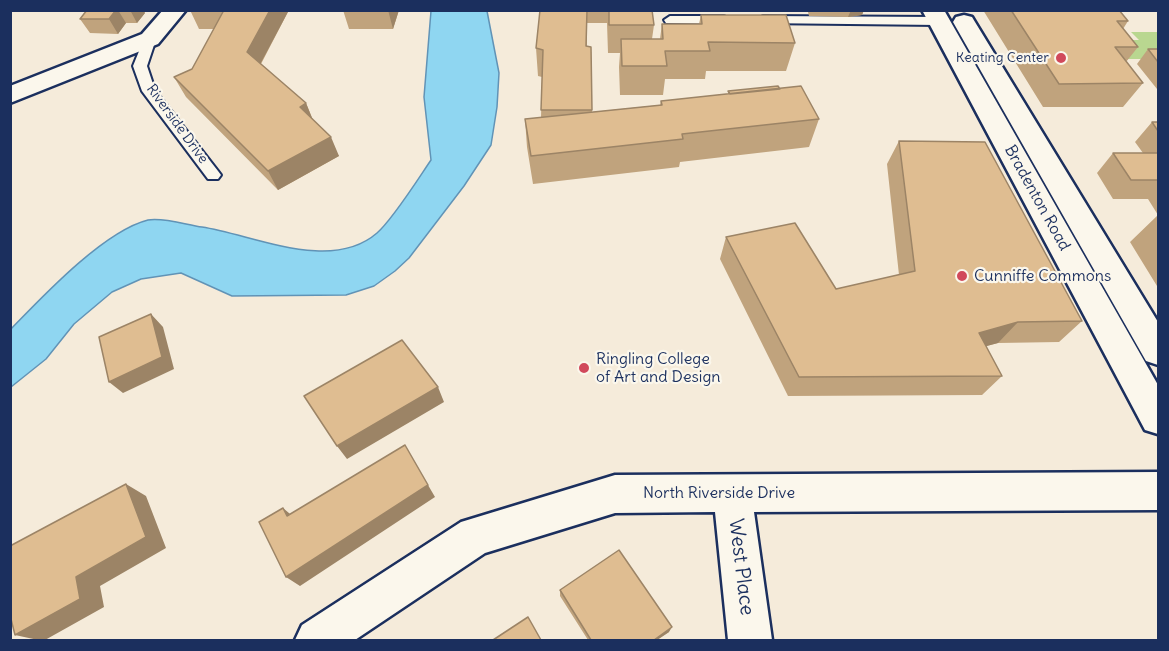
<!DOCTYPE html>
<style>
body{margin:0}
#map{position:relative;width:1169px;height:651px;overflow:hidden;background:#f5ebda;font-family:Delius,sans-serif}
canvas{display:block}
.frame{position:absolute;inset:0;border:12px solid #1b2f5e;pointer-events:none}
</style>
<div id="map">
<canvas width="1169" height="651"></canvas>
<div class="frame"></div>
</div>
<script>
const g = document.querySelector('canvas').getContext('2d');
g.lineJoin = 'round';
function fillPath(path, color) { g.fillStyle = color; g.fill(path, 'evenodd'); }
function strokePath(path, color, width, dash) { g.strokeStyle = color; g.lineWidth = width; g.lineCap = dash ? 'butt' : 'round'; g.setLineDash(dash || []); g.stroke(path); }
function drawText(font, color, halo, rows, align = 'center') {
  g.font = font + ' Delius,sans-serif'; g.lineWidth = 4.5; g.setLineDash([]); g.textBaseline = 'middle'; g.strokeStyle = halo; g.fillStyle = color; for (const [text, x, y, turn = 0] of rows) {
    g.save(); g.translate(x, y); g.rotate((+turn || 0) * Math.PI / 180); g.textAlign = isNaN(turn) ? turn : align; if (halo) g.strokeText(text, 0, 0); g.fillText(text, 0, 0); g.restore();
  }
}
const green = new Path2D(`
 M1131 32H1158V59H1113L1111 40H1139Z`);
const water = new Path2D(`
 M431 11H487L499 73 497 107 491 145 464 186 409 258 395 271 374 286 346 295 232 296 181 273 141 279 112 292 74 324 46 359 11 387V329C43 296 104 231 148 220 163 217 187 225 202 227 254 235 331 273 377 233 393 219 418 179 431 160L424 97Z`);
const lane = new Path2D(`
 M670 16H724L730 20 724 24 666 23 664 20Z
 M763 16 938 17 944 21 938 25 759 23 757 20Z
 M150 35 156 39 147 66 155 90 218 171 221 175 218 179H208L142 91 133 66 144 39Z`);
const street = new Path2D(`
 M163 10H186L158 44 10 103V86L142 34Z
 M1158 472V510L754 512 772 640H728L715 512 615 513 485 553 355 640H295L302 625 461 522 615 475Z`);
const secondary = new Path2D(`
 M922 10H944L1158 385V434L1145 430Z
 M964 15 972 17 975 22 1158 322V365L1146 361 953 22 956 17Z`);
const wall = new Path2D(`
 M87 10H143L145 13 137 23H126L118 34 90 33 80 19Z
 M190 10H289L261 64 306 103 313 120 339 156 278 190 186 97 174 77 192 69 214 29H199Z
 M343 10H399L393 29H349Z
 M540 10H652L654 25 652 39H660L662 24H699L701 15 795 43 786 71H706L705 79H665L663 95H620L619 67 620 53H608L607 23H587V46L591 47 592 112 660 105 661 101 728 94V91L780 89 819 119 809 147 680 162 679 167 533 184 527 147 525 119 541 118 542 77 538 76 536 48Z
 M793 10H864L862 15 848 17 809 16 808 12H794Z
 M983 10H1119L1128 21 1123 29 1138 47 1126 62 1143 83 1123 107H1043Z
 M1148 49H1158V89H1157L1137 64Z
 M1152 122H1158V215L1148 199H1113L1097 173 1113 153H1143L1135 142Z
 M899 141 1082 321 1059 342 998 343 986 346 1002 376 982 395 788 396 720 259 726 237 836 289 899 275 887 164Z
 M1158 215V286H1157L1130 242Z
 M560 590 669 632 657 640H588L560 596Z`);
const shadedWall = new Path2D(`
 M116 10H118L126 23 118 34 109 19Z
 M130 10H143L145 13 137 23Z
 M270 10H289L256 72 247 52Z
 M388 10H399L393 29Z
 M851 10H864L862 15 848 17Z
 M306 103 314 123 300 107Z
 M331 137 339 156 278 190 268 171Z
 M151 314 163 327 174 369 123 393 109 382Z
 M1018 322 998 343 961 353 979 333Z
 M438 387 444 402 347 459 337 446Z
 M126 484 146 496 166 548 100 586 104 607 45 640H38L15 635 76 577Z
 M428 485 435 497 300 586 286 577Z
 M283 508 296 519 287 516Z
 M672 627 669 632 657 640H654Z`);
const building = new Path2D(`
 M87 10H116L109 19H80Z
 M224 10H270L247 52 306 103 300 107 331 137 268 171 174 77 192 69Z
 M540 10H587L586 46 591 47 592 110H541L543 50 536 48Z
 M609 10H652L654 25H609Z
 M1011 10H1119L1128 21H1117L1138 47H1115L1143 83 1059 84Z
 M701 15H786L795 43 708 42 710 51H665L667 66H622L621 39H663L662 24H702Z
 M1148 49H1158V62Z
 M778 86 780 89 730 94 728 91Z
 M801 86 819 119 682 134 683 139 531 156 525 119 662 105 661 101Z
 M1152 122H1158V131Z
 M899 141 985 142 1082 321 1018 322 979 333 1002 376 799 377 726 237 795 223 836 289 915 271Z
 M1113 153H1158V180H1131Z
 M151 314 162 357 109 382 99 337Z
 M402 340 438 387 337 446 304 396Z
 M405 445 428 485 286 577 259 522 283 508 287 516Z
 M126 484 146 537 76 577 80 599 15 635 10 615V546Z
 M619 550 672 627 654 640H591L560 590Z
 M528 617 541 640H493Z`);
const markers = [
 [1061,58,6,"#d1495b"],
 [962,276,6,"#d1495b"],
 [584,368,6,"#d1495b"]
];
const farPoinames = [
 ["Keating Center",1049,58]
];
const farStreetnames = [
 ["Riverside Drive",177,124,54]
];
const streetNames = [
 ["Bradenton Road",1037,198,61],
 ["North Riverside Drive",719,493]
];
const poiNames = [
 ["Cunniffe Commons",974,276],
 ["Ringling College",596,359],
 ["of Art and Design",596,377]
];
const nearStreetnames = [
 ["West Place",741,567,83]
];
fillPath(green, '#b9d790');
fillPath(water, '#8fd6f1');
strokePath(water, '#6193b6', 1.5);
strokePath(lane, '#1b2f5e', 4);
strokePath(street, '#1b2f5e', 5);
strokePath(secondary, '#1b2f5e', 5);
fillPath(lane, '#fbf7ec');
fillPath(street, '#fbf7ec');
fillPath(secondary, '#fbf7ec');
fillPath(wall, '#c0a37d');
fillPath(shadedWall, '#9c8466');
fillPath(building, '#dfbd91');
strokePath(building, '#9c8466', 1.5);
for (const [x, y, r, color] of markers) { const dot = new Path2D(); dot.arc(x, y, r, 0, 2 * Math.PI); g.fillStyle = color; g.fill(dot); strokePath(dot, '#fbf7ec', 2); }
drawText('14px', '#1b2f5e', '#fbf7ec', farPoinames, 'right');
drawText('14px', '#1b2f5e', '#fbf7ec', farStreetnames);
drawText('16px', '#1b2f5e', '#fbf7ec', streetNames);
drawText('16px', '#1b2f5e', '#fbf7ec', poiNames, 'left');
drawText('20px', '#1b2f5e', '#fbf7ec', nearStreetnames);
</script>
